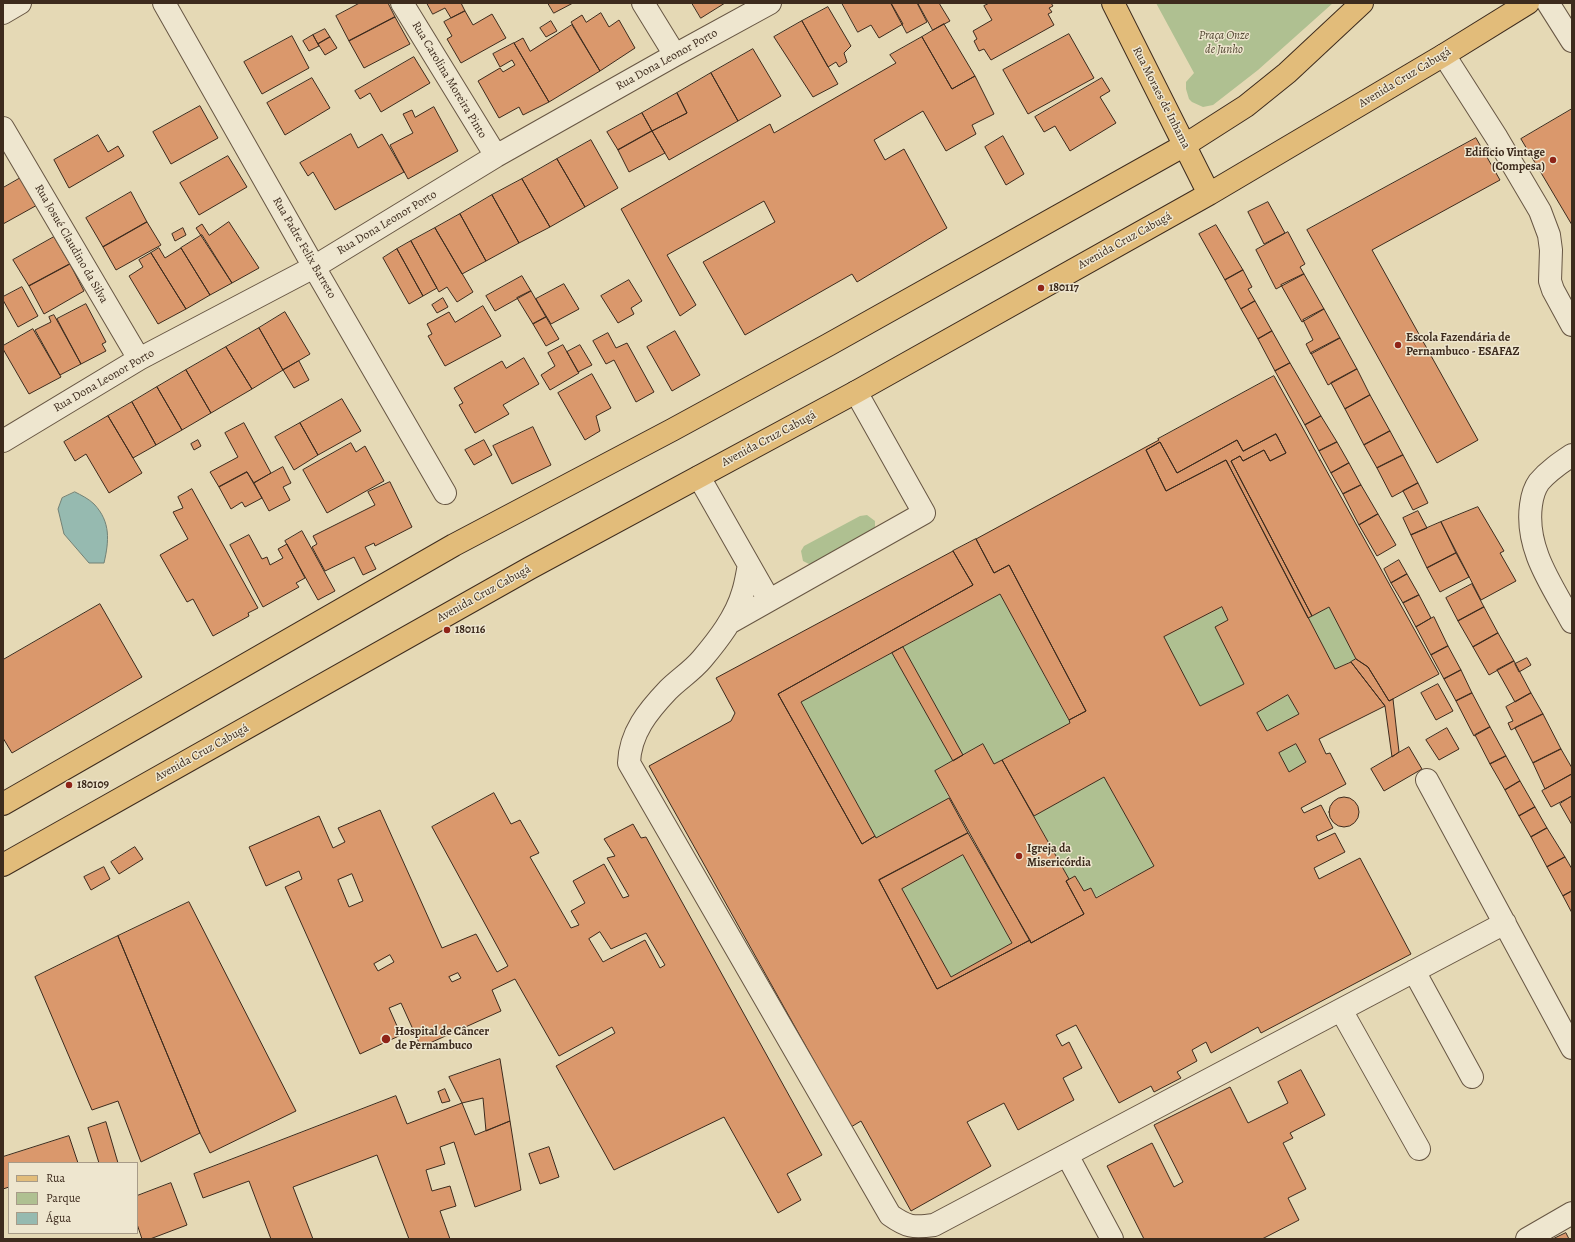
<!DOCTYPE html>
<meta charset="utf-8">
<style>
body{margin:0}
#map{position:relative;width:1575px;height:1242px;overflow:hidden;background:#e5d9b5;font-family:Alegreya,serif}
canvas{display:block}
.frame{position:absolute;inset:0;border:4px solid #3d2b1d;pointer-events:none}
.legend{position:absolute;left:8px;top:1162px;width:130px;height:72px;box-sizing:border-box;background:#eee6cf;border:1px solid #a79b88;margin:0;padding:5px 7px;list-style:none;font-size:12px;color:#3d2b1d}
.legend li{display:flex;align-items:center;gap:8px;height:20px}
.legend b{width:20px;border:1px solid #a79b88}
</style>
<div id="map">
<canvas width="1575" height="1242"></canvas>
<div class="frame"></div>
<ul class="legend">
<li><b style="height:5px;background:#e2bc7a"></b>Rua</li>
<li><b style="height:11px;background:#afc091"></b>Parque</li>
<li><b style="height:11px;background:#96bab0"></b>Água</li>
</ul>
</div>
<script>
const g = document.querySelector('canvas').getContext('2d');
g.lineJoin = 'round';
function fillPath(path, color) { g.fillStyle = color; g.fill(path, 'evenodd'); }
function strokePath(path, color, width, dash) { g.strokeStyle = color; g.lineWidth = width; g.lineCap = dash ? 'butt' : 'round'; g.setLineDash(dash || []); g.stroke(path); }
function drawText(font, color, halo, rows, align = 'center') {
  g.font = font + ' Alegreya,serif'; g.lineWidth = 3; g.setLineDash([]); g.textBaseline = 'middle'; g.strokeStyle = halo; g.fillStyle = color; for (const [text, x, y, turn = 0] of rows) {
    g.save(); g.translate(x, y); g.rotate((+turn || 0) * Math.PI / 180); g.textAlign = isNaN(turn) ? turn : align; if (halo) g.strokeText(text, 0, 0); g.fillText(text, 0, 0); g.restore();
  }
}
const green = new Path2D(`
 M1156 3H1333L1258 70 1213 105 1203 107 1192 102 1189 99 1186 89V82L1194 73Z
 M867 515 875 521V530L812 564H809L803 561 801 551 804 546 860 516Z
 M1000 594 1070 723 994 764 983 744 963 755 903 647Z
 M1222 607 1228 620 1215 627 1244 684 1200 706 1164 637Z
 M1329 607 1356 659 1335 669 1308 618Z
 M892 653 953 761 935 771 949 798 876 838 801 702Z
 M1288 695 1299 714 1267 731 1257 713Z
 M1296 744 1306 762 1289 772 1279 753Z
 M1104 777 1154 866 1096 897 1091 888 1084 891 1075 876 1069 879 1034 816Z
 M963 855 1012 943 951 977 902 889Z`);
const water = new Path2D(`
 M75 492C81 495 89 499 94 504 111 522 109 541 104 563H89L64 534 58 509 62 498Z`);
const building = new Path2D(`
 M360 3H388L395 17 349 41 336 16Z
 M427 3H461L465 11 451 18 445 8 433 14Z
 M548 3H573L554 13Z
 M692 3H725L701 18Z
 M842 3H891L903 24 879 38 871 25 858 32Z
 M891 3H917L927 22 907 33Z
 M918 3H939L950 21 933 30Z
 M990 3H1051L1053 6 1049 8 1052 12 1048 14 1054 25 991 60 984 49 979 51 974 41 977 39 973 31 992 20 984 6Z
 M828 7 851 46 844 53 847 62 839 67 836 62 828 67 802 21Z
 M465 11 473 25 492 14 506 38 461 63 447 39 452 36 444 22Z
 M601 13 609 27 619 20 635 48 600 71 571 22 582 15 586 22Z
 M395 17 410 44 364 68 349 41Z
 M551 21 557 31 546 37 540 28Z
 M802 21 838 84 813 97 774 37Z
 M944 24 975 76 952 89 922 37Z
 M572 25 600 71 549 102 514 43 523 38 530 51Z
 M325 29 330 37 318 44 313 35Z
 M1069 34 1094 78 1028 114 1003 70Z
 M313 35 319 46 309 51 303 41Z
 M292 36 309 68 262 94 244 62Z
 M330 37 337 48 325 55 318 44Z
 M922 37 952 89 975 76 994 114 972 125 976 134 946 151 923 111 874 140 885 160 904 149 947 228 857 282 852 274 745 335 703 262 775 222 764 201 667 255 696 305 680 316 621 209 770 124 774 133 896 63 890 55Z
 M514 43 549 102 523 115 519 107 499 118 478 81 500 68 503 72 515 65 512 60 500 67 493 54Z
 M753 49 781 96 738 121 711 73Z
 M414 57 430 83 381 112 370 93 360 99 355 91Z
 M711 73 738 121 669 160 652 131 687 113 677 93Z
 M312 78 330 108 285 135 267 103Z
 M1102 78 1110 91 1100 97 1116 123 1070 151 1055 126 1044 132 1035 117Z
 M677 93 687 113 652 131 642 113Z
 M200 106 218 138 171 164 153 132Z
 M434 107 458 151 408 179 390 145 413 133 403 114 412 110 415 117Z
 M1572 109V225L1521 139Z
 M642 113 652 131 618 150 607 132Z
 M652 131 665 153 629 172 618 150Z
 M351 134 358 148 382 134 404 172 335 210 313 172 308 176 300 163Z
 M98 135 108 152 118 146 124 156 69 188 54 160Z
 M1003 136 1024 174 1006 185 985 147Z
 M1476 138 1500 180 1372 250 1478 440 1437 463 1307 230Z
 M591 140 618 188 585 207 557 159Z
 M228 156 247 187 199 215 180 183Z
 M557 159 585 207 550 227 522 179Z
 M24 176 39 204 3 224V188Z
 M522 179 550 227 519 243 492 195Z
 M131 192 147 222 103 247 86 218Z
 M492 195 519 243 486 261 460 214Z
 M1268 202 1285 233 1264 244 1248 212Z
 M460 214 486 261 462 274 435 228Z
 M147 222 161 245 116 270 103 247Z
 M229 222 259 268 232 283 196 228 202 224 209 235Z
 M1216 225 1243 270 1225 280 1199 234Z
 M183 228 186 235 175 241 172 234Z
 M435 228 473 292 457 302 447 287 439 292 411 241Z
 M1288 232 1305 264 1300 267 1304 274 1276 289 1256 250Z
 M202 235 232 283 210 295 181 248Z
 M54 237 70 264 29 286 13 260Z
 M411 241 437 288 423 296 397 249Z
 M159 248 165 258 181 248 210 295 186 309 151 253Z
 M397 249 423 296 409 304 383 258Z
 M151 253 186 309 158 324 129 276 143 267 139 260Z
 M70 264 84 291 44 314 29 286Z
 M1243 270 1252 287 1248 289 1255 301 1241 309 1225 280Z
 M1304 274 1324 309 1302 322 1281 285Z
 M522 276 531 291 495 311 486 296Z
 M629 280 642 301 631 308 634 314 618 323 601 296Z
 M564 284 579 309 551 324 536 299Z
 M22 287 38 316 18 327 3 300V297Z
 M531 291 546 317 533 324 517 298Z
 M443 298 448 307 437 313 432 305Z
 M1255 301 1272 331 1258 339 1241 309Z
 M86 304 106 342 102 344 106 351 81 364 57 319Z
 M483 306 501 336 445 366 428 336 432 334 427 324 449 312 455 322Z
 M1324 309 1340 338 1311 354 1306 344 1313 340 1303 320Z
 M285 312 310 354 283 370 259 328Z
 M54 315 81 364 60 375 35 330 51 322 49 317Z
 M546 317 559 339 546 346 533 324Z
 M259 328 283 370 252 389 226 347Z
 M33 329 61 377 29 394 3 349V346Z
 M675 331 700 375 672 391 647 347Z
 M1272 331 1290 363 1275 371 1258 339Z
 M608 333 616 348 627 343 654 392 636 402 614 360 606 364 593 341Z
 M1340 338 1357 369 1328 385 1311 353Z
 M563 345 579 373 550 390 541 375 555 366 548 353Z
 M580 345 592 365 578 372 567 352Z
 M226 347 252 389 211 413 186 370Z
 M524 358 539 384 503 405 509 414 475 433 459 405 463 403 454 388 502 361 506 368Z
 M299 361 309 380 294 388 283 370Z
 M1290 363 1321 416 1305 425 1275 371Z
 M1357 369 1370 395 1345 409 1331 383Z
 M186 370 211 413 182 430 157 387Z
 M592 374 611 408 596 416 600 431 585 440 558 393Z
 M1274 376 1439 674 1389 701 1368 667 1356 659 1329 607 1312 616 1231 461 1240 456 1243 461 1264 450 1270 461 1286 453 1276 434 1243 451 1237 440 1177 473 1160 442 1146 450 1166 491 1226 460 1335 669 1351 662 1385 706 1319 739 1326 754 1330 753 1346 784 1301 808 1304 813 1321 805 1333 828 1316 836 1318 841 1335 833 1345 852 1314 868 1319 879 1360 858 1411 954 1261 1033 1258 1027 1211 1053 1206 1042 1192 1050 1197 1061 1177 1072 1181 1078 1154 1092 1151 1086 1119 1103 1076 1025 1056 1035 1062 1046 1069 1042 1082 1068 1063 1078 1074 1100 1018 1130 1004 1103 967 1122 991 1166 911 1211 861 1121 851 1127 649 766 731 721 735 713 716 678 953 551 973 585 778 694 862 844 875 836 876 838 949 798 968 833 879 880 937 989 1030 940 1031 943 1084 914 1066 881 1075 876 1084 891 1091 888 1096 898 1154 866 1104 777 1034 816 1002 760 1070 723 1069 720 1086 711 1009 565 994 573 976 539 1144 448 1159 440 1158 439ZM1222 607 1228 620 1215 627 1244 684 1200 706 1164 637ZM1288 695 1299 714 1267 731 1257 713ZM1296 744 1306 762 1289 772 1279 753Z
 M157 387 182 430 156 445 132 402Z
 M1370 395 1390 431 1364 445 1345 409Z
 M342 399 361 431 318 455 300 423Z
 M132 402 156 445 133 458 108 416Z
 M108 416 142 473 109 493 86 454 75 461 64 442Z
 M1321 416 1337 442 1319 451 1305 425Z
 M244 423 271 473 254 483 247 472 219 487 210 472 238 457 225 433Z
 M300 423 318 455 294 470 275 437Z
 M533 427 551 465 512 484 493 446Z
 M1390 431 1403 455 1377 468 1364 445Z
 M1276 434 1286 453 1270 461 1264 450 1243 461 1240 456 1231 461 1312 616 1308 618 1226 460 1166 491 1146 450 1160 442 1177 473 1237 440 1243 451Z
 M198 440 201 446 194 450 191 444Z
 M484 440 492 455 474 465 465 450Z
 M1337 442 1349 463 1331 473 1319 451Z
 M351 443 356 452 365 446 384 481 327 513 303 470Z
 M1403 455 1418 483 1392 497 1377 468Z
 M1349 463 1361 485 1343 494 1331 473Z
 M283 467 291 483 283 487 290 500 269 511 254 483Z
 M247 472 262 498 245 507 242 502 231 509 219 487Z
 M390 482 412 527 375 546 374 543 365 547 376 569 363 575 354 557 325 571 312 547 317 544 313 536 375 505 368 492Z
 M1418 483 1428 503 1413 510 1403 491Z
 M1361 485 1378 514 1359 525 1343 494Z
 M192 489 258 608 248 613 249 616 213 636 193 599 187 602 160 555 188 539 173 512 183 508 178 497Z
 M1478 507 1504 551 1500 553 1516 581 1481 600 1441 522Z
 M1418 511 1427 528 1411 535 1403 518Z
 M1378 514 1396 545 1377 556 1359 525Z
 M1441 522 1456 553 1427 568 1411 535Z
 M302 531 335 591 318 600 285 541Z
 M249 535 262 559 267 557 270 565 283 558 278 549 287 544 305 578 296 583 299 587 263 607 230 545Z
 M976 539 994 573 1009 565 1086 711 1069 720 1000 594 801 702 875 836 862 844 778 694 973 585 953 551Z
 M1456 553 1469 577 1440 592 1427 568Z
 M1399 560 1407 574 1391 583 1384 569Z
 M1407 574 1419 595 1403 603 1391 583Z
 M1472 584 1484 607 1458 621 1446 598Z
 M1419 595 1431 618 1416 627 1403 603Z
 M100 604 142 677 12 753 3 738V660Z
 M1484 607 1498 633 1473 647 1458 621Z
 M1434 617 1448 646 1431 655 1416 627Z
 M1498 633 1514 661 1489 675 1473 647Z
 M1448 646 1461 670 1444 679 1431 655Z
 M903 647 963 755 953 761 892 653Z
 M1527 658 1531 665 1519 672 1515 664Z
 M1356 659 1368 667 1389 701 1393 699 1399 752 1392 757 1385 706 1351 662Z
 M1514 661 1531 693 1515 702 1497 670Z
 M1461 670 1472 693 1456 701 1444 679Z
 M1438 684 1453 711 1436 720 1421 693Z
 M1472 693 1490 727 1474 736 1456 701Z
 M1531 693 1543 714 1511 730 1508 723 1513 721 1506 707Z
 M1543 714 1561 749 1533 763 1515 728Z
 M1490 727 1506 756 1490 764 1475 735Z
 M1447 728 1459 749 1439 760 1426 740Z
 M983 744 994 764 1002 760 1069 879 1066 881 1084 914 1031 943 935 771Z
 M1409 747 1422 769 1384 791 1371 769Z
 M1561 749 1572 768V774L1545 789 1533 763Z
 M1506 756 1520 781 1505 790 1490 764Z
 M1572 774V796L1551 807 1542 791Z
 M1520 781 1535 807 1519 816 1505 790Z
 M494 793 511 824 520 820 539 853 530 857 571 928 579 925 571 911 585 903 573 881 604 864 623 898 629 896 607 858 615 856 604 839 633 824 641 838 646 837 822 1155 787 1174 801 1200 778 1213 724 1117 614 1170 556 1066 615 1033 612 1027 559 1056 515 979 492 990 501 1011 421 1047 401 1003 389 1008 401 1035 360 1054 285 887 302 879 299 871 266 886 249 847 319 816 333 848 345 842 338 828 380 810 442 948 476 934 497 972 508 966 432 827ZM352 874 363 901 349 907 338 880ZM600 932 611 949 646 933 665 965 660 968 645 940 603 962 589 939ZM390 955 394 962 378 971 374 964ZM458 973 461 978 452 982 449 977Z
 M1572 796V825L1560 804Z
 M1329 812a15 15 0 1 1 30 0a15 15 0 1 1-30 0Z
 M1535 807 1547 828 1531 837 1519 816Z
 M1547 828 1565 857 1547 867 1531 837Z
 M968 833 1030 940 937 989 879 880ZM963 855 1012 943 951 977 902 889Z
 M135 847 143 859 119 874 111 862Z
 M1565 857 1572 869V891L1563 896 1547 867Z
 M104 867 110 879 91 890 84 877Z
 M1572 891V913L1563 896Z
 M189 902 296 1111 210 1153 200 1133 118 936Z
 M118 936 200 1133 141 1162 118 1101 92 1110 35 977Z
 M500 1059 510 1121 486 1131 483 1098 462 1103 449 1077Z
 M1301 1070 1325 1115 1290 1133 1293 1138 1283 1143 1306 1189 1288 1198 1299 1220 1262 1239H1144L1107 1166 1152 1143 1174 1187 1183 1182 1154 1125 1230 1087 1248 1123 1288 1103 1278 1082Z
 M445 1089 450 1101 442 1103 438 1092Z
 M396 1096 407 1124 462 1103 475 1135 510 1121 521 1190 475 1207 454 1142 440 1147 445 1164 426 1170 432 1191 450 1186 456 1206 440 1211 450 1239H409L377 1155 293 1187 313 1239H271L249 1181 203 1198 194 1174Z
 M106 1122 118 1163H99L88 1128Z
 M69 1136 78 1163H9V1187L3 1189V1157Z
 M549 1147 559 1177 540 1184 529 1154Z
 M171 1183 187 1225 150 1239H142L137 1224V1196Z
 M1566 1233 1569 1239H1553Z`);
const minor = new Path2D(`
 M164 3 314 267 445 493
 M402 3 496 156
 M643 3 675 55
 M1548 3 1572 41
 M3 13 20 3
 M1444 55 1497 138 1540 211 1549 235 1551 250 1550 281 1553 290 1572 325
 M3 128 139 359
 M3 441 139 359 314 267 496 156 675 55 770 3
 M1572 455C1560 463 1548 471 1539 482 1534 489 1532 497 1531 505 1525 549 1552 585 1572 622
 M699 477 769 600
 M749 565C747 574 746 583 743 592 736 617 718 640 702 659 692 671 679 679 668 690 648 711 630 733 629 763L890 1215C907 1227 913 1228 934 1225L1505 923
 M729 623 924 513 856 392
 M1427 780 1572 1048
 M1414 971 1472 1077
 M1341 1010 1419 1149
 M1067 1155 1112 1239
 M1527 1239 1572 1213`);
const major = new Path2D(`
 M1113 3 1209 194
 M3 804 454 545 672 430 828 345 1185 145 1246 106 1287 73 1362 3
 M3 865 530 568 856 392 1209 194 1444 55 1528 3`);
const markers = [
 [1553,160,4,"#8f2418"],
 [1041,288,4,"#8f2418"],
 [1398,345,4,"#8f2418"],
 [447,630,4,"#8f2418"],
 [69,785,4,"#8f2418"],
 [1019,856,4,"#8f2418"],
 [386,1039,5,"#8f2418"]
];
const parkNames = [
 ["Praça Onze",1224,36],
 ["de Junho",1224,50]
];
const streetNames = [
 ["Rua Dona Leonor Porto",667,60,-29],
 ["Avenida Cruz Cabugá",1405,78,-31],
 ["Rua Carolina Moreira Pinto",449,80,59],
 ["Rua Moraes de Inhama",1161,98,63],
 ["Rua Dona Leonor Porto",387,223,-31],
 ["Avenida Cruz Cabugá",1125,241,-29],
 ["Rua Josué Claudino da Silva",71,244,60],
 ["Rua Padre Felix Barreto",304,248,60],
 ["Rua Dona Leonor Porto",104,381,-30],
 ["Avenida Cruz Cabugá",769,439,-28],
 ["Avenida Cruz Cabugá",484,594,-29],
 ["Avenida Cruz Cabugá",202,753,-29]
];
const poiNames = [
 ["Edifício Vintage",1545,153,"right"],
 ["(Compesa)",1545,167,"right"],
 ["180117",1049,288],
 ["Escola Fazendária de",1406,338],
 ["Pernambuco - ESAFAZ",1406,352],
 ["180116",455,630],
 ["180109",77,785],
 ["Igreja da",1027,849],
 ["Misericórdia",1027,863],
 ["Hospital de Câncer",395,1032],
 ["de Pernambuco",395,1046]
];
fillPath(green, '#afc091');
fillPath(water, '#96bab0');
strokePath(water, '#728175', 1);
fillPath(building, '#da986c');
strokePath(building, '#3d2b1d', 1);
strokePath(minor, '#675643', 24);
strokePath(major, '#3d2b1d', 24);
strokePath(minor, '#eee6cf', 22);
strokePath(major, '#e2bc7a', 22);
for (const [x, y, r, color] of markers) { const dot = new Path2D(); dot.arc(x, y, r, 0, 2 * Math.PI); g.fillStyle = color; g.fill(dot); strokePath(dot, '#eee6cf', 1.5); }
drawText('italic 12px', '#544934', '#eee6cf', parkNames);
drawText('12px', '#3d2b1d', '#eee6cf', streetNames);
drawText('bold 12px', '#3d2b1d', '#eee6cf', poiNames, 'left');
</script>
